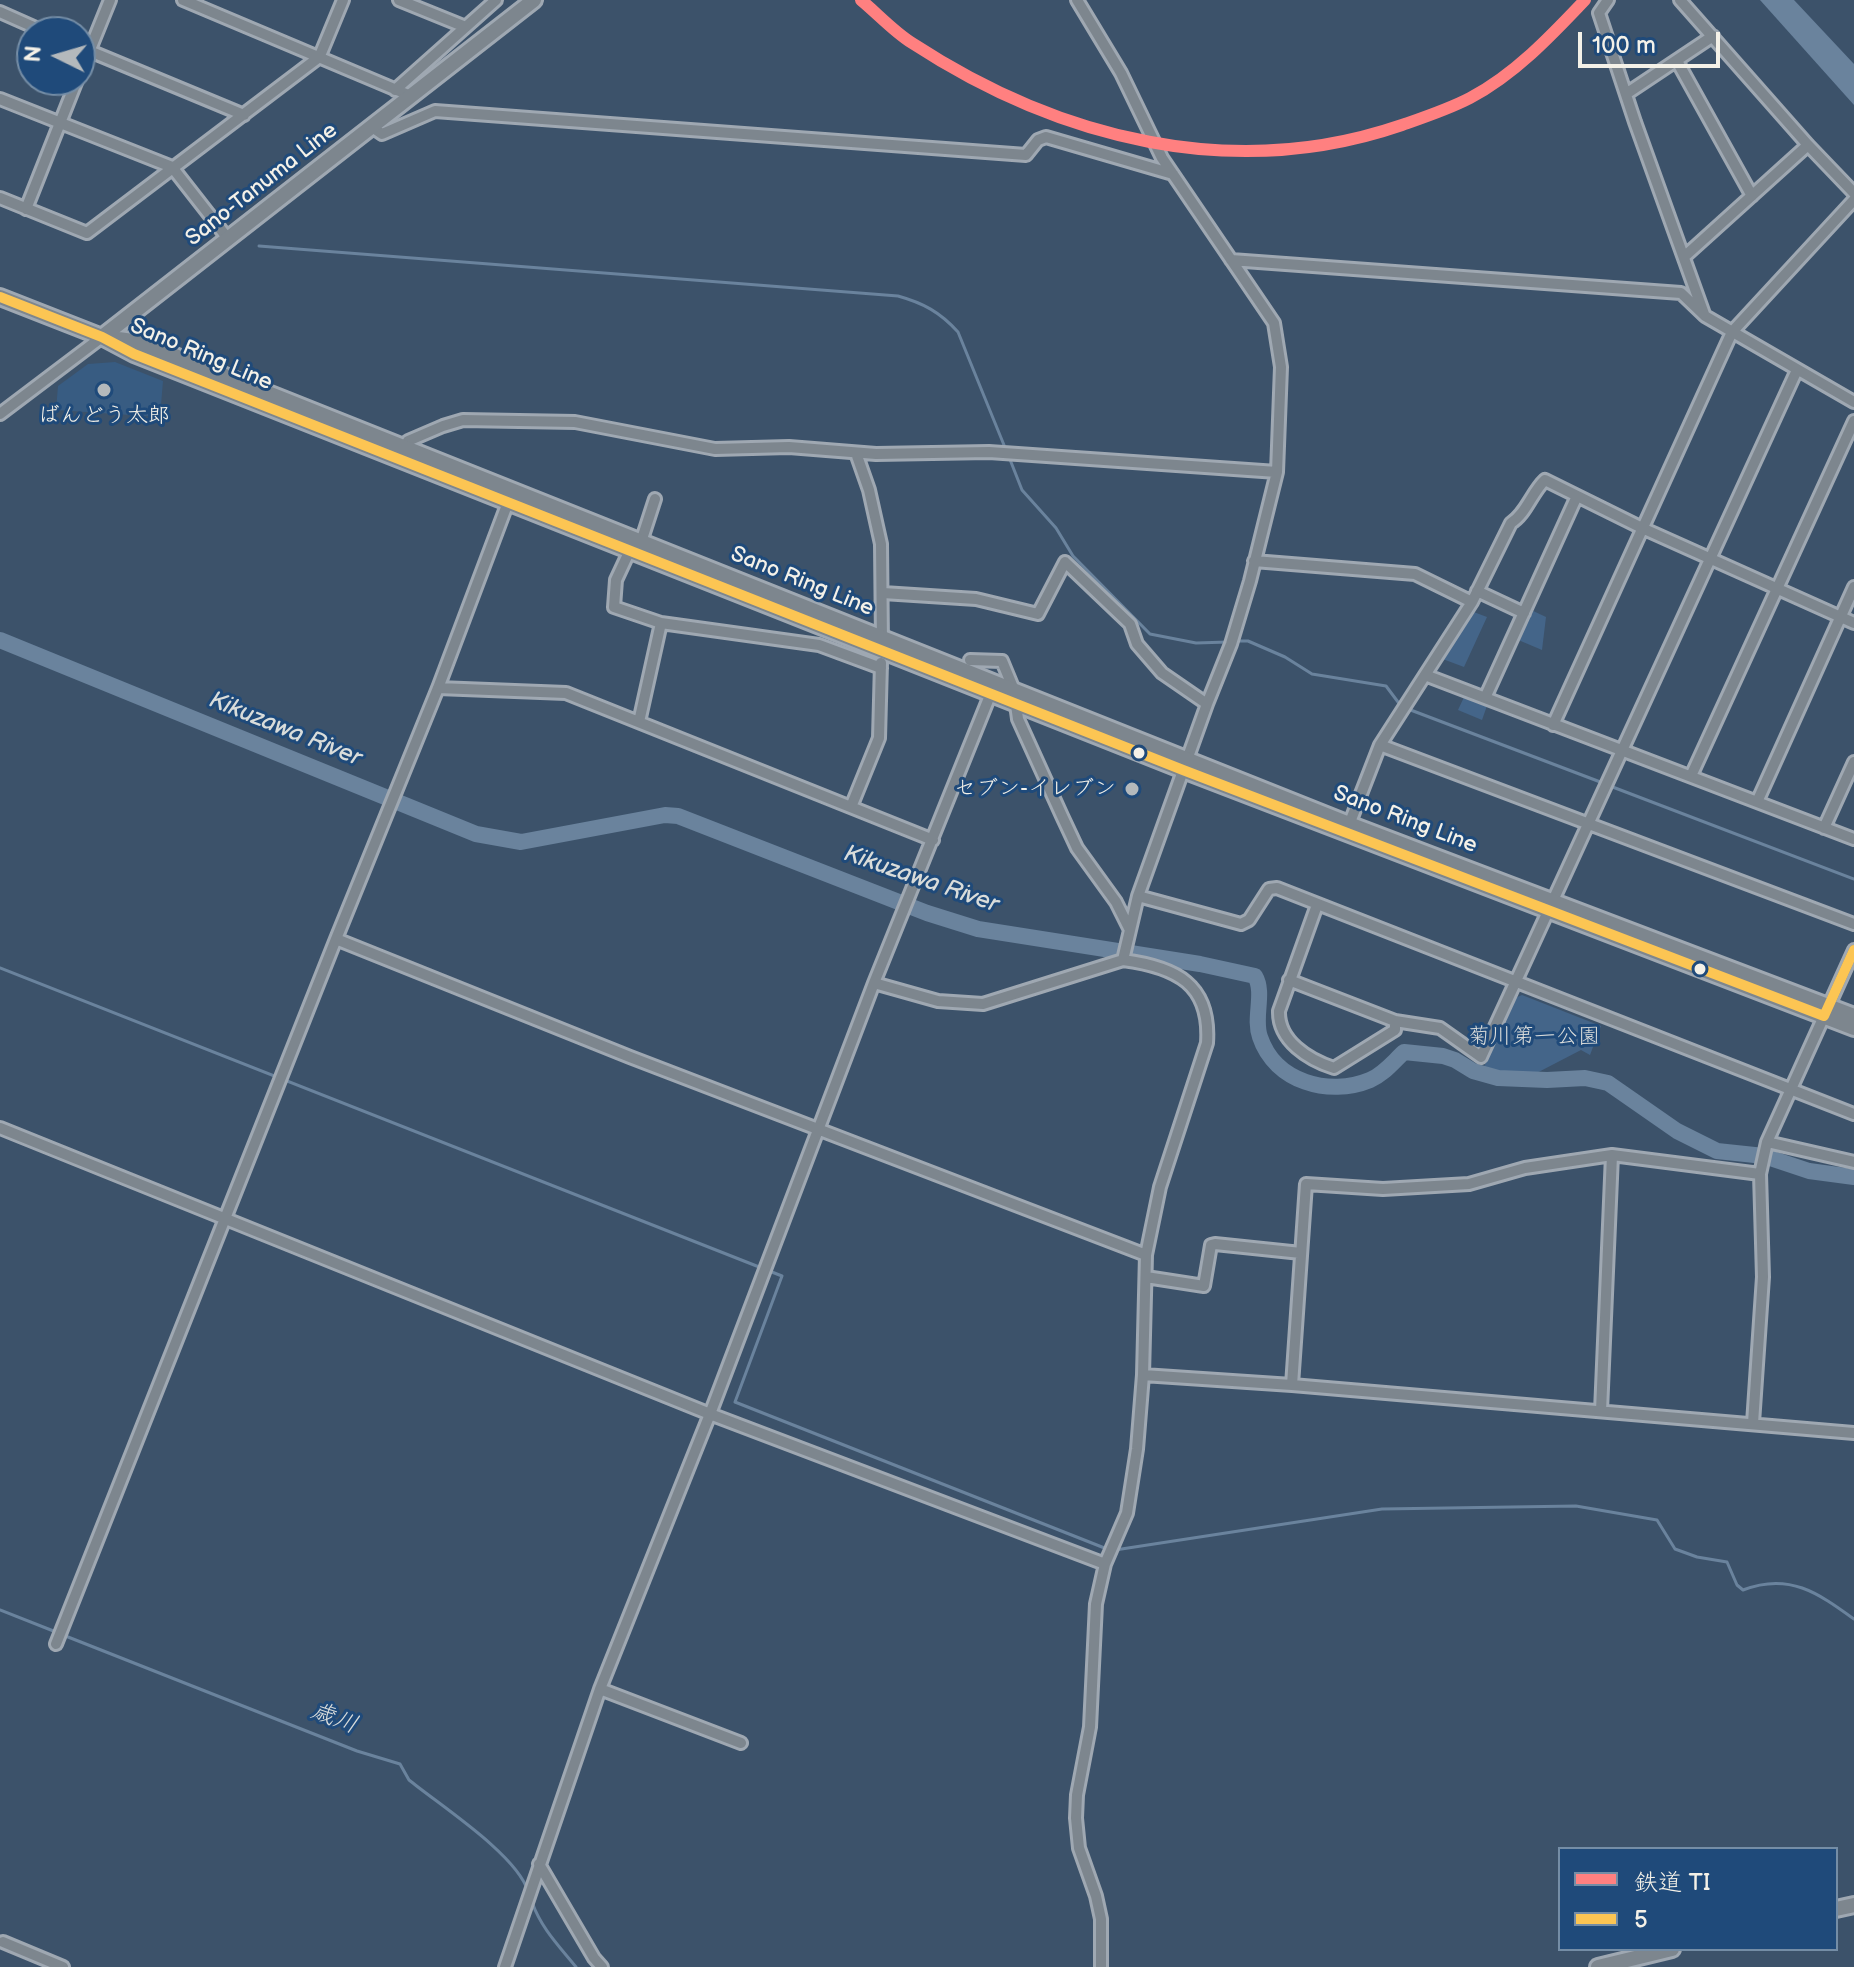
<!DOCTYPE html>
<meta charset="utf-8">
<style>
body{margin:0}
#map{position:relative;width:1854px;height:1967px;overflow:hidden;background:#3c526a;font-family:"Balsamiq Sans","Klee One",sans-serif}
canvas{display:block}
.legend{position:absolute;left:1558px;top:1847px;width:280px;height:104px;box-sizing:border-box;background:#1f4a7a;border:2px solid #748da6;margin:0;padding:10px 14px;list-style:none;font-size:24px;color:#f4f1e8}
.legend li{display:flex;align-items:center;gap:16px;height:40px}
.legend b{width:40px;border:2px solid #748da6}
.north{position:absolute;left:16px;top:16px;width:80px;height:80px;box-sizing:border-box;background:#1f4a7a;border:2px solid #748da6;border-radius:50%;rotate:275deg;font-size:22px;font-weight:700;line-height:32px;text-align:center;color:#f4f1e8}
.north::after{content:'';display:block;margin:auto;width:28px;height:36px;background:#b4b9bc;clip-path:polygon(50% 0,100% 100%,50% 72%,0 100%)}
.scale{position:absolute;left:1578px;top:32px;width:142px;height:36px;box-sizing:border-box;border:4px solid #f4f1e8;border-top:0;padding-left:10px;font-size:24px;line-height:28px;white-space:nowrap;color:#f4f1e8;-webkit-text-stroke:6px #1f4a7a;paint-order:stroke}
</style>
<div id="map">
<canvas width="1854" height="1967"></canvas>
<ul class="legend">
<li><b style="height:10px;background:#ff8080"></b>鉄道 TI</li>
<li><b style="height:10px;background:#fcc553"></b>5</li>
</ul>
<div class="north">N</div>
<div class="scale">100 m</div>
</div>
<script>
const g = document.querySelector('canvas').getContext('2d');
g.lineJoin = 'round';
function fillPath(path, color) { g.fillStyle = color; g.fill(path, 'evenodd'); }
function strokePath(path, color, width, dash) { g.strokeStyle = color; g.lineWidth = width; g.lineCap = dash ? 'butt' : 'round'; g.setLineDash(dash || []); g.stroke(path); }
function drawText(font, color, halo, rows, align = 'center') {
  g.font = font + ' "Balsamiq Sans","Klee One",sans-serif'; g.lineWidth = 6; g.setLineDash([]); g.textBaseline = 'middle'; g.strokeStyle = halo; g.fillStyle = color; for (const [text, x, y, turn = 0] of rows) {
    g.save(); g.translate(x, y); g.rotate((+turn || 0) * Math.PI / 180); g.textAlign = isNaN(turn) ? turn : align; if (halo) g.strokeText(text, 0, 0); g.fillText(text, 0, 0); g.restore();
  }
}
const built = new Path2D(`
 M115 362 163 381 160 417 56 410 58 386 88 364Z`);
const green = new Path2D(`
 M1529 609 1546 617 1542 650 1516 639Z
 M1471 611 1487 617 1464 667 1440 658Z
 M1465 695 1488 703 1482 720 1458 710Z
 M1522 995 1601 1026 1590 1055 1581 1050 1527 1078 1500 1076 1483 1069 1515 998Z`);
const water = new Path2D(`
 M1760 0H1794L1854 64V105Z`);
const stream = new Path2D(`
 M259 246 898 296C923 303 940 312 958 332L1006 450
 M1009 457 1022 490 1056 528 1073 556 1150 634 1196 643 1228 642
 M1236 641H1248L1285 657 1312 674 1386 686 1401 706
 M1408 709 1603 783
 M1610 786 1854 879
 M0 968 782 1276 735 1402 1107 1549
 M1115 1550 1382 1509 1576 1506 1657 1520 1675 1549 1697 1557 1727 1562 1737 1585 1743 1590C1789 1572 1818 1593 1854 1619
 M0 1610 56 1632
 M63 1635 357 1751 400 1764 409 1780C441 1806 516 1854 528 1891
 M532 1902C541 1928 559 1946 576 1967`);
const river = new Path2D(`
 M0 640 476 834 521 842 665 815 678 816 927 913 978 929 1200 964 1255 976C1265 993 1253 1018 1260 1037 1275 1082 1329 1097 1370 1080 1384 1074 1393 1062 1404 1052L1443 1056 1455 1060 1473 1071 1498 1078 1547 1080 1585 1078 1608 1083 1677 1131 1717 1151 1764 1156 1809 1171 1854 1177`);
const minor = new Path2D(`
 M183 0 411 96
 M399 0 463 26
 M1077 0 1121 73 1162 158 1274 323 1281 367 1277 472 1250 581 1231 644 1207 704 1138 896 1123 960
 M1608 0 1599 13 1635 122 1704 314
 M1680 0 1808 145 1854 193
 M0 12 45 32
 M80 47 244 115
 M319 58 343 0
 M1677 61 1752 196
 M80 74 110 0
 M395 90 496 0
 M1626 94 1713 36
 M0 99 172 167 229 240
 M372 127 382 134 435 111 1026 155 1038 140 1046 137 1173 174
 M0 198 87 233 318 58
 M26 209 77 80
 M1684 257 1808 145
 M1231 260 1681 293 1705 316 1854 402
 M0 414 102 337
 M856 453 869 490 881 544 882 643
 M403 454 408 441 443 426 463 420 575 422 715 449 789 447 876 454 989 452 1277 472
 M655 499 641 542 630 550 616 580 614 607 661 623 819 645 881 668
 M1254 561 1415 574 1472 602
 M1477 591 1524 613
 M883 593 976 599 1038 614 1065 562 1130 624 1137 644 1162 673 1207 704
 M970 660 1002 661 1014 690 1018 719 1062 816 1077 848 1116 902 1130 930
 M1425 675 1854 839
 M438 688 566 693 933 840
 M1485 698 1577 496
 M639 722 661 623
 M1553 725 1732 332 1854 200
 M1380 745 1854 924
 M1691 776 1854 421
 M1757 802 1854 587
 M851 807 879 738 881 663
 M1824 828 1854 762
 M1347 830 1380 745 1472 602 1511 523C1526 514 1532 492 1545 480L1642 528 1854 623
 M1138 896 1241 924 1249 920 1269 889 1277 888 1854 1114
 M1317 905 1279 1011C1278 1041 1309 1060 1334 1068L1395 1030V1021
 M336 939 630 1057 1146 1255
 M1289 980 1395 1021 1440 1028 1481 1057 1797 370
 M874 983 938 1001 983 1004 1123 960C1176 967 1211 984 1207 1043L1160 1187 1146 1255 1143 1375 1137 1449 1127 1513 1105 1564 1096 1604 1090 1727 1077 1795 1076 1818 1079 1848 1096 1896 1101 1919V1967
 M0 1128 710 1414 1105 1564
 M1767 1142 1854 1162
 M1146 1277 1204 1286 1211 1245 1215 1244 1301 1253
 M1143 1375 1292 1385 1854 1433
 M1292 1385 1306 1184 1383 1189 1469 1184 1525 1168 1612 1155 1760 1174
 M1601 1411 1612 1155
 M1753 1423 1763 1277 1760 1174 1767 1142 1854 950
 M56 1644 336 939 438 688 510 497
 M600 1689 741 1743
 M539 1864 594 1958 602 1967
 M3 1942 63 1967
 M505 1967 600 1689 710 1414 874 983 993 688`);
const major = new Path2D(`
 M0 297 102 337 134 354 1183 770 1854 1028
 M102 337 534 0
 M111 338 140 342 1349 824 1854 1016
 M1836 1909 1854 1905
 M1598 1967 1672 1949`);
const bus1 = new Path2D(`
 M0 297 102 337 134 354 1183 770 1824 1016 1854 950`);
const rail1 = new Path2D(`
 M861 0C878 14 893 31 912 43 1059 139 1233 183 1402 125 1425 117 1449 109 1470 98 1514 75 1551 36 1585 0`);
const markers = [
 [104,390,8,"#b4b9bc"],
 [1139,753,7,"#f4f1e8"],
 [1132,789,8,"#b4b9bc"],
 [1700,969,7,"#f4f1e8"]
];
const streetNames = [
 ["Sano-Tanuma Line",262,185,-38],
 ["Sano Ring Line",201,355,23],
 ["Sano Ring Line",802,582,22],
 ["Sano Ring Line",1405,820,21]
];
const poiNames = [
 ["ばんどう太郎",104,416],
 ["セブン-イレブン",1116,789,"right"]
];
const parkNames = [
 ["菊川第一公園",1534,1037]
];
const waterNames = [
 ["Kikuzawa River",285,730,22],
 ["Kikuzawa River",921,880,19],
 ["歳川",334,1719,21]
];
fillPath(built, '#385c82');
fillPath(green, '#446589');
fillPath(water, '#6a839d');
strokePath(stream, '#6a839d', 3);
strokePath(river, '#6a839d', 16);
strokePath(minor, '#9fa8b2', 16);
strokePath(major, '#9fa8b2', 20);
strokePath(minor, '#7d868e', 10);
strokePath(major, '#7d868e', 14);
strokePath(bus1, '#fcc553', 10);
strokePath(rail1, '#ff8080', 12);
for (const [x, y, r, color] of markers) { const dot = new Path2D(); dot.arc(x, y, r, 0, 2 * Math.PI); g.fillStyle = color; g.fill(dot); strokePath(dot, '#1f4a7a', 3); }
drawText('22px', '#f4f1e8', '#1f4a7a', streetNames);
drawText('22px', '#f4f1e8', '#1f4a7a', poiNames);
drawText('22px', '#dadcda', '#1f4a7a', parkNames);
drawText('italic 24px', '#d9dcda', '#1f4a7a', waterNames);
</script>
